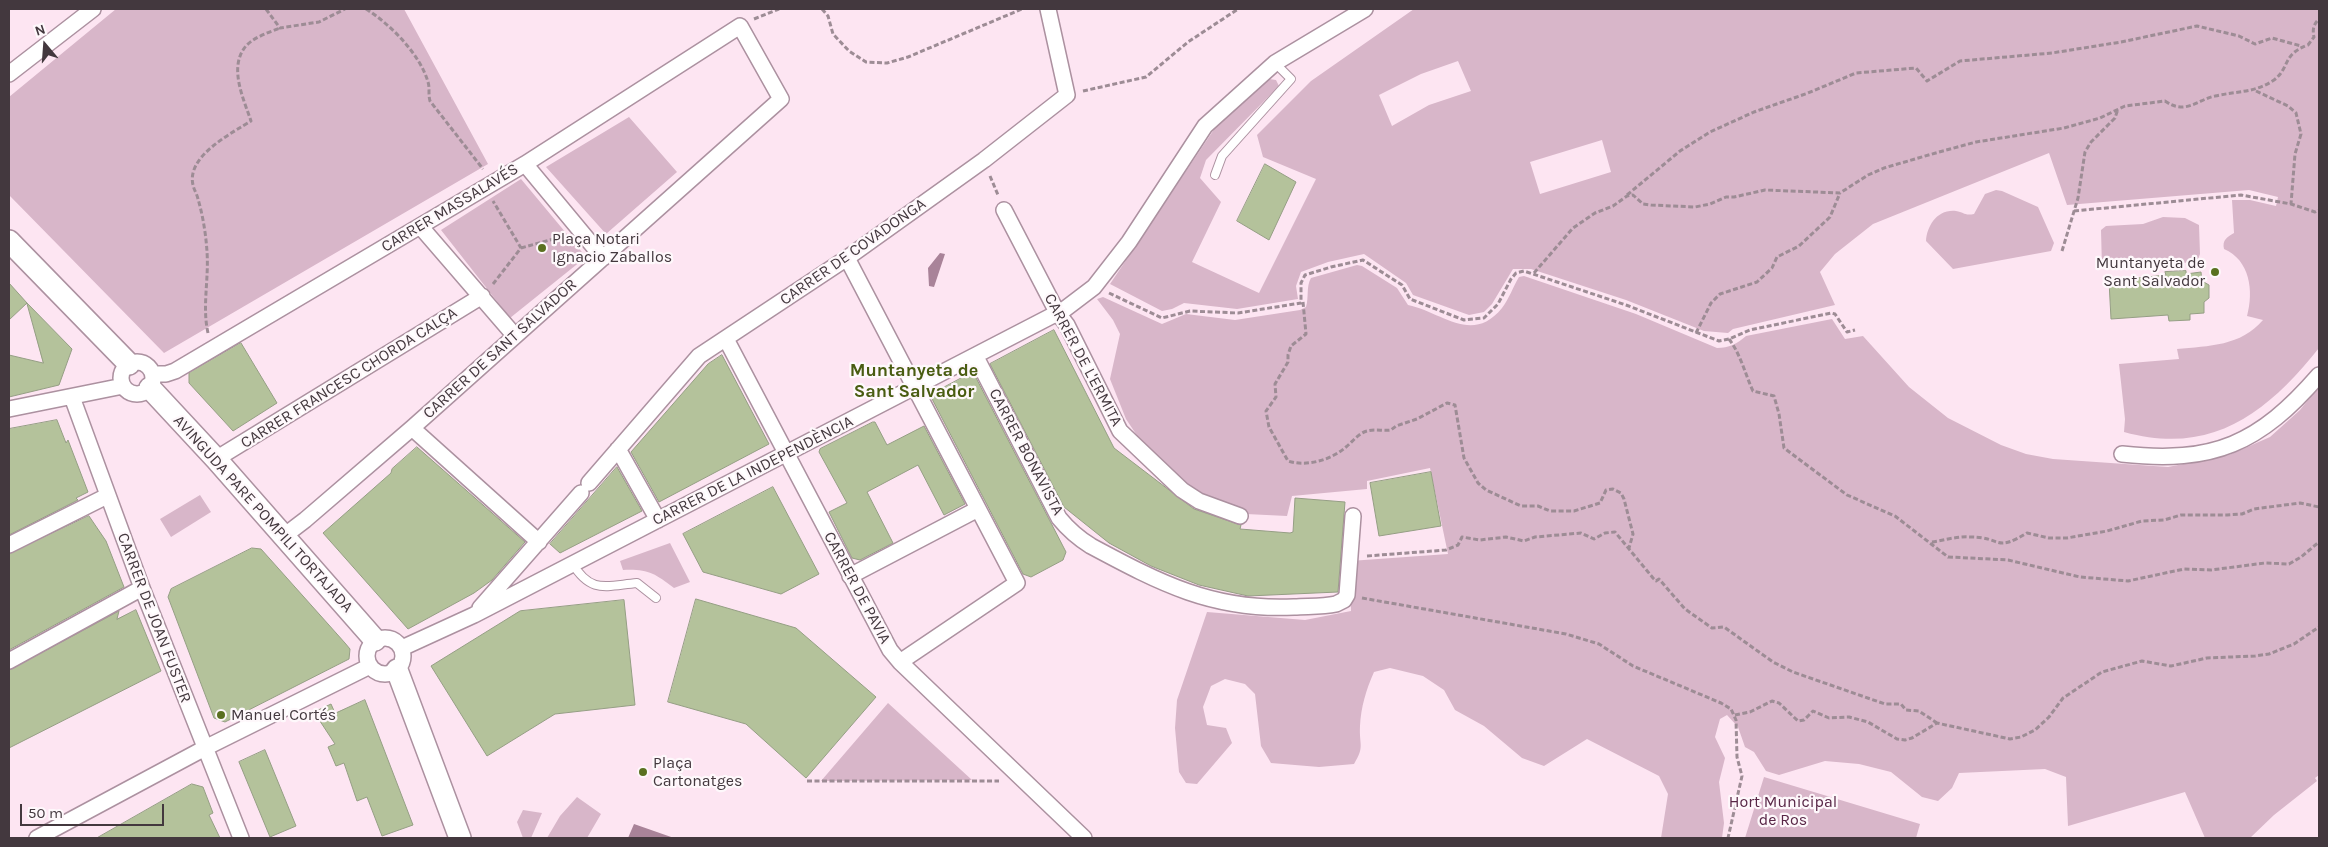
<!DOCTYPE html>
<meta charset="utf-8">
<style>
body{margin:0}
#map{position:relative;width:2328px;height:847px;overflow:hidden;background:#fde5f2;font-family:Karla,sans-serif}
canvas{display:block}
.frame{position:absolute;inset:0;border:10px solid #43383e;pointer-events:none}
.north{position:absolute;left:20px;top:20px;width:50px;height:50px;-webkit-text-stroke:4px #fef8fb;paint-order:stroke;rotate:342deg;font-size:14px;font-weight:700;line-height:20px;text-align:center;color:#43383e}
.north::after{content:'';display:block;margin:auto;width:18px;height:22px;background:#43383e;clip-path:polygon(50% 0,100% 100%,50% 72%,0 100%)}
.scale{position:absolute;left:20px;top:804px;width:144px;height:22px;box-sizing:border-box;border:2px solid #43383e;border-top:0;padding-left:6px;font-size:15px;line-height:18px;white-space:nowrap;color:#43383e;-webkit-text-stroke:4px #fef8fb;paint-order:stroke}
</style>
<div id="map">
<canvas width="2328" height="847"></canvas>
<div class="frame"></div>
<div class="north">N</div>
<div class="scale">50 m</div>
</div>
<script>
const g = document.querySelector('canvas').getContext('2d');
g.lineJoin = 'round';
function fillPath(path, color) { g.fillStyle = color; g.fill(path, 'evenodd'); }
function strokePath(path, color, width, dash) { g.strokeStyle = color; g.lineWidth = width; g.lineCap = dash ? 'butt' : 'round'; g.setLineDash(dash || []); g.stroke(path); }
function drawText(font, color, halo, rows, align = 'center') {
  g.font = font + ' Karla,sans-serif'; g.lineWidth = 4.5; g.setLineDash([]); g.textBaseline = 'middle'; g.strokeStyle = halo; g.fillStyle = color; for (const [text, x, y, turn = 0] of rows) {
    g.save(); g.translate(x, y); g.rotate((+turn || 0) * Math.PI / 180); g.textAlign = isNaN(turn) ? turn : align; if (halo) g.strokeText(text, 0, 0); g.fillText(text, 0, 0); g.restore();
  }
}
const green = new Path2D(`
 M116 9H404L488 164 164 353 9 195V97Z
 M1414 9H2319V348C2266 414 2212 456 2124 432L2125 419 2119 364 2179 359 2177 349C2209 346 2241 346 2263 320L2247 316C2254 291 2250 260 2224 249 2222 240 2227 237 2234 233L2232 200H2250L2276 206 2278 197 2249 190 2067 205 2049 153 1873 224 1835 254 1820 272 1835 305 1733 329 1728 333 1704 331 1626 300 1531 269H1513L1492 304 1484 312 1469 315 1413 295 1406 283 1364 254 1328 262 1301 272 1296 286 1298 299 1237 309 1184 303 1172 309 1162 311 1110 284 1215 128 1269 79 1276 80 1279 86 1206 160 1200 178 1221 202 1192 262 1259 293 1316 179 1263 157 1257 135 1311 81ZM1458 61 1471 91 1429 105 1392 126 1379 95 1421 74ZM1602 140 1611 172 1540 194 1530 162Z
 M629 117 677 172 606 234 546 167Z
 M521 179 586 257 510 318 441 230Z
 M1996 190 2002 191 2038 207 2054 243 2051 251 1953 269 1926 241C1927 226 1937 209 1956 211 1964 212 1964 216 1974 214L1985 194Z
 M2163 217 2185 218 2199 225 2200 254 2197 262 2102 268 2101 230 2106 226 2143 224Z
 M1357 265 1362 266 1397 288 1408 305C1442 312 1472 345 1502 308 1509 299 1513 287 1519 277L1524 276 1636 314 1717 348C1729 348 1737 344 1746 336L1832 319 1845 339 1863 336 1909 387 1948 418 2001 445 2026 454 2053 459 2168 467 2229 455 2270 437 2300 410 2319 386V775L2315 778 2317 781 2274 815 2250 838H2205L2185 792 2068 826 2066 777 2045 769 1959 773 1952 788 1938 801 1922 797 1891 772 1859 764 1825 761 1779 775 1766 771 1754 752 1745 747 1738 727 1727 715 1720 719 1715 737 1725 758 1719 782 1724 823 1722 838H1661L1668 794 1659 776 1587 739 1544 766 1522 758 1484 726 1455 710 1444 690 1423 676 1390 668 1374 672C1366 690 1361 707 1360 726 1359 746 1365 746 1354 764L1319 767 1271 763 1261 746 1255 694 1245 684 1225 679 1211 686 1203 707 1207 725 1226 728 1232 743 1197 784 1186 783 1179 772 1175 728 1177 700 1207 612 1305 620 1351 611 1350 561 1448 554 1430 468 1367 481V489L1292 496 1287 516 1246 514 1200 498 1150 455 1126 419 1110 379 1120 334 1113 320 1097 299 1103 297 1162 324 1186 314 1235 320 1300 310 1306 307C1309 298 1306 286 1311 278Z
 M200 495 211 512 171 537 160 519Z
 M670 543 690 582 674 588C654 573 648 569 623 570L620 561Z
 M888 703 972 780 821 781Z
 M1764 777 1920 824 1916 838H1745Z
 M577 797 601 814 587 838H547L560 816Z
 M523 810 542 813 531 838H523L517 822Z`);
const water = new Path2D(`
 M940 253 945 254 934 287 929 286 928 268Z
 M634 824 674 838H628Z`);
const building = new Path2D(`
 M1265 164 1296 182 1269 240 1237 221Z
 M2186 271V274L2201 272 2202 281 2209 285V298L2204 302V313L2190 314V320L2169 321 2168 315 2111 319 2109 281 2166 275 2165 272Z
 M9 283 27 303 9 320Z
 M27 303 72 349 59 385 9 397V355L43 363Z
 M1054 330 1114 448 1194 509 1241 525 1240 529 1290 533 1293 532 1295 498 1345 502 1338 592 1248 596 1199 585 1151 566 1109 543 1064 507 990 364Z
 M241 343 277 403 233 431 189 383V373Z
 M722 355 769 444 659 502 631 452 708 364Z
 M973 372 1066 552 1063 560 1031 577 1023 574 930 395Z
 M57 420 66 443 68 440 88 492 76 498 78 500 9 535V429Z
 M873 422H875L887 445 924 426 965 504 944 515 918 465 867 492 893 543 860 560 852 558 829 512 847 503 819 452 820 449Z
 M417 447 525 542 492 580 474 593 408 629 323 533 391 473 392 469Z
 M617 467 642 511 560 553 550 544Z
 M1431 472 1441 526 1379 536 1370 483Z
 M773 487 819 574 781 594 703 572 683 534Z
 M89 516 106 541 124 587 9 650V554Z
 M252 548 261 549 345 643 350 649 349 659 225 722 214 718 168 597 171 589Z
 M696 599 796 628 876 697 806 778 746 724 668 702Z
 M624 600 635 705 555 714 487 756 431 666 520 611Z
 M136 610 161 671 9 748V670L119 611 117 619Z
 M365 700 413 825 382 836 367 797 357 801 344 763 336 766 328 747 335 744 314 712 331 704 335 713Z
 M265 750 296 826 270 837 239 762Z
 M192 784 203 787 213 813 209 815 220 838H97Z`);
const path = new Path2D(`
 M266 9 280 28 319 22 345 9
 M366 9C390 24 420 54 428 82 430 88 428 94 430 101L483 169
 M822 9 828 16 833 34 849 51 866 62 887 63 908 57 1022 9
 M754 19 779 9
 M1083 91 1146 77 1188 42 1238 9
 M2256 91 2288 106 2296 113 2301 134 2295 154 2291 204
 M990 176 998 195
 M1627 195 1680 151 1710 132 1754 112 1808 93 1856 73 1916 68 1927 81 1960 61 2052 53 2121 42 2197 26 2239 36 2255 44 2272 38 2301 46
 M2074 211 2241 195 2291 204 2315 212 2319 210
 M521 248 564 236
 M2062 251 2078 198 2085 152 2091 142 2115 118 2118 109
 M1534 273 1573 228 1595 213 1613 206 1627 196 1633 195 1643 204 1651 205 1695 207 1710 204 1726 197H1734L1765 190 1840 193 1868 175 1884 168 1939 152 1976 142 2064 128 2100 118 2125 106 2165 101C2171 105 2175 107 2183 107 2195 106 2204 98 2215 96 2237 91 2255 93 2274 80 2290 68 2282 54 2308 45L2314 37C2312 29 2314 24 2319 19
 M493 284 521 248 493 201
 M1109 293 1162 318 1190 311 1238 313 1301 303V283L1305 275 1331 267 1363 260 1402 285 1410 299 1464 320 1484 318 1498 304 1511 279 1516 273 1524 271 1626 305 1719 341 1729 339 1750 330 1831 313 1835 314 1847 332 1855 330
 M1303 302 1306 334 1291 346 1288 355V362L1275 384 1276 397 1266 411 1269 427 1288 461C1307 467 1331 460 1346 447 1353 441 1359 433 1367 431 1374 429 1383 431 1391 430L1396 426 1417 419 1447 403 1455 405 1464 458 1478 483 1486 490 1521 506H1538L1550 511H1574L1600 503 1606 490 1613 489 1621 493 1624 499 1633 534 1629 548
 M208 333C202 307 209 279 207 252 206 235 203 216 198 199 197 194 194 190 193 185 186 156 232 133 251 121 244 100 230 71 243 50 250 38 268 33 280 28
 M1696 333 1711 303 1720 294 1757 282 1772 268 1777 257 1799 246 1830 217 1840 193
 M1729 339C1741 355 1745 374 1753 391L1774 396 1779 414 1784 448 1847 495 1895 516 1948 557 2008 560 2080 577 2128 581 2184 569 2211 570 2265 563 2289 564 2301 557 2319 542
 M1932 542C1945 540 1958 536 1971 537 2002 537 1994 553 2027 533L2049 538H2067L2107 531 2142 521 2164 520 2181 515H2227L2242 514 2254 509 2300 503 2319 507
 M1367 556 1446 550 1458 545 1462 537 1480 540 1506 537 1524 541 1535 537 1581 533 1594 539 1605 533 1615 532 1653 578 1656 581 1659 579 1685 609 1712 628 1724 627 1773 662 1793 672 1885 704H1901L1906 710 1919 711 1937 723
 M1362 598 1566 634 1599 644 1633 666 1721 703 1731 709 1736 720 1737 757 1742 776 1728 838
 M1735 715 1750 712 1772 701 1779 703 1798 721 1804 720 1813 711 1829 718 1849 717 1868 722 1897 739 1905 740 1912 738 1937 723 2010 739 2021 737 2035 730 2049 717 2063 698 2102 672 2142 661 2171 666 2207 658 2255 656 2269 654 2294 644 2319 627
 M807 781H999`);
const lane = new Path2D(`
 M1215 175 1222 156 1291 79 1275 63
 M572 563C591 594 605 586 637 583L656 598`);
const street = new Path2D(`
 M9 74 93 9
 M525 164 603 258
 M1004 210 1057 312 1067 325 1120 431 1182 490 1199 501 1240 516
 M420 226 515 336
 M847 258 1017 583 900 662
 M726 339 890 650 900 662 1084 838
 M976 357 1059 518C1068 529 1078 538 1091 546 1160 583 1213 611 1294 607 1308 606 1322 607 1336 604L1344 600 1347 595 1353 516
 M121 378a16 16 0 1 1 32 0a16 16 0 1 1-32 0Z
 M153 374H166L175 371 525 164 740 26 781 99 412 428 305 520 284 536
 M72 397 142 588 241 838
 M9 409 123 386
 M412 428 539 542
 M618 449 658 520
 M2122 454C2214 464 2259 444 2319 375
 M216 459 482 296
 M589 483 699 356 847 258 984 160 1067 95 1048 9
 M9 545 107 496
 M850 576 978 509
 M480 608 581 493
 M367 656a18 18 0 1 1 36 0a18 18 0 1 1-36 0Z
 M402 648 474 615 1065 309 1094 287 1129 242 1205 126 1275 63 1365 9
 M9 661 142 588
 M37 838 205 748 370 666`);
const secondary = new Path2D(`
 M9 241 129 364
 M150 388 216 459 375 640
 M397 670 460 838`);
const markers = [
 [542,248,5,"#5a7020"],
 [2215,272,5,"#5a7020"],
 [221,715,5,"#5a7020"],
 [643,772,5,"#5a7020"]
];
const streetNames = [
 ["CARRER MASSALAVÉS",450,208,-31],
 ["CARRER DE COVADONGA",853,252,-35],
 ["CARRER DE SANT SALVADOR",500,349,-42],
 ["CARRER DE L'ERMITA",1083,360,62],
 ["CARRER FRANCESC CHORDA CALÇA",349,378,-32],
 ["CARRER BONAVISTA",1026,452,62],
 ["CARRER DE LA INDEPENDÈNCIA",753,471,-27],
 ["AVINGUDA PARE POMPILI TORTAJADA",263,514,48],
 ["CARRER DE PAVIA",857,588,62],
 ["CARRER DE JOAN FUSTER",154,618,69]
];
const poiNames = [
 ["Plaça Notari",552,239],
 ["Ignacio Zaballos",552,257],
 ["Muntanyeta de",2205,263,"right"],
 ["Sant Salvador",2205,281,"right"],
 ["Manuel Cortés",231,715],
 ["Plaça",653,763],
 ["Cartonatges",653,781]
];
const parkNames = [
 ["Hort Municipal",1783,802],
 ["de Ros",1783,820]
];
const neighbourhoodNames = [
 ["Muntanyeta de",914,371],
 ["Sant Salvador",914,392]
];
fillPath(green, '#d8b6c9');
fillPath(water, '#a98399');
fillPath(building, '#b4c29b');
strokePath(building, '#959e84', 1);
strokePath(lane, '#ac91a0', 10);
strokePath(street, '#ac91a0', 18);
strokePath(secondary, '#ac91a0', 24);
strokePath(path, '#9d8c95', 3, [5, 2.5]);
strokePath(lane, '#fff', 8);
strokePath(street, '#fff', 15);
strokePath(secondary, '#fff', 21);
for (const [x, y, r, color] of markers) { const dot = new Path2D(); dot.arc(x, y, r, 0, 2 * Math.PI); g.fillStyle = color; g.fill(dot); strokePath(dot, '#fef8fb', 2); }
drawText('16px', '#43383e', '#fef8fb', streetNames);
drawText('16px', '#43383e', '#fef8fb', poiNames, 'left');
drawText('16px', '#582646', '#fef8fb', parkNames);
drawText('bold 18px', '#495c11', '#fef8fb', neighbourhoodNames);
</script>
